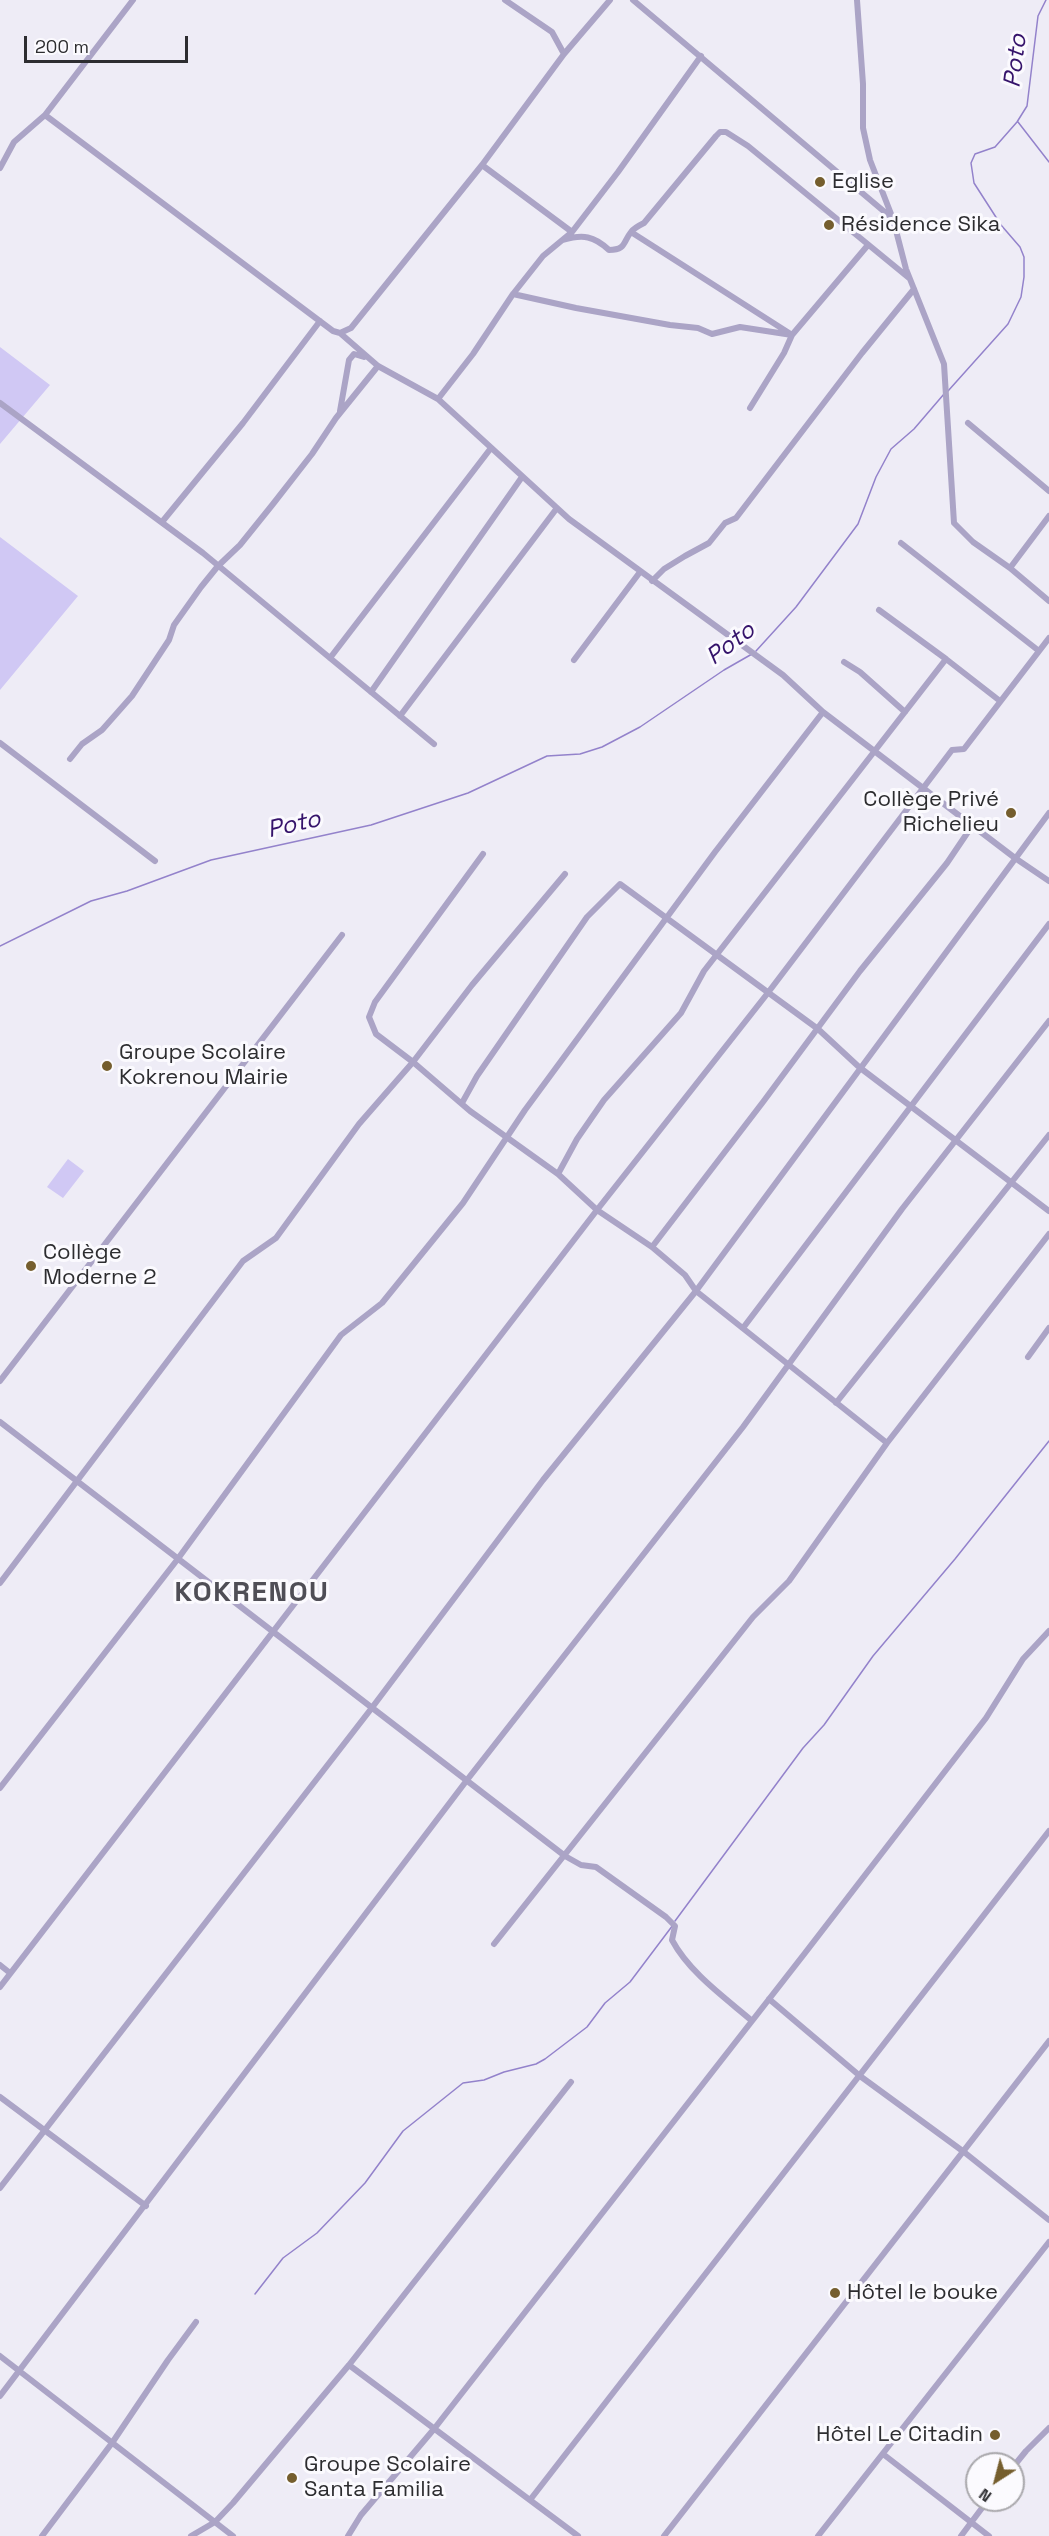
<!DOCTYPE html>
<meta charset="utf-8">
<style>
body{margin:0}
#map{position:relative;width:1049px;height:2536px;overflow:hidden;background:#eeecf6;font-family:"Space Grotesk",sans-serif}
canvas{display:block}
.north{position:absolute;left:965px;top:2452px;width:60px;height:60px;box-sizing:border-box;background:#fbfafe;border:2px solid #a9a8ac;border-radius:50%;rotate:216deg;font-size:16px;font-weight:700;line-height:24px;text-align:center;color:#2d2d30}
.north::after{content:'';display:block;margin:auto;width:21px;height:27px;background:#755e2e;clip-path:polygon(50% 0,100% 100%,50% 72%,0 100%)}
.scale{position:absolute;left:24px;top:36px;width:164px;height:27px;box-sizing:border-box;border:3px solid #2d2d30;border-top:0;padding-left:8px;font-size:18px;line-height:21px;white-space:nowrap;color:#2d2d30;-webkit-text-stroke:4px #fbfafe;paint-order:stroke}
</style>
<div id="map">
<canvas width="1049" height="2536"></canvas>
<div class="north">N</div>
<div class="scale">200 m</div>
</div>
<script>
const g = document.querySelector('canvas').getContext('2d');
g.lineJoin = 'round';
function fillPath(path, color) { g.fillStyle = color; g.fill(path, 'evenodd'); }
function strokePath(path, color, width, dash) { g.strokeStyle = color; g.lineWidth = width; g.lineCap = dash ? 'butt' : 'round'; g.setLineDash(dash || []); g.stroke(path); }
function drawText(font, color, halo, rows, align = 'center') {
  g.font = font + ' "Space Grotesk",sans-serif'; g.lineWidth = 6; g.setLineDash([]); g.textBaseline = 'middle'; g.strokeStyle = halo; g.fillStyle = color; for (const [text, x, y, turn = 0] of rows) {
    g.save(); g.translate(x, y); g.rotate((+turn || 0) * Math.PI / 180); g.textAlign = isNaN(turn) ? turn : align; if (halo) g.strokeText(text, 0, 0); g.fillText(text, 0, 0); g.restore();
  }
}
const green = new Path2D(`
 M0 347 50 385 0 444Z
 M0 537 78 596 0 690Z
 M68 1159 84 1171 63 1198 47 1187Z`);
const stream = new Path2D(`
 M1018 122 1049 162
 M948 391 1008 324 1021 297 1024 277V257L1020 247 1001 225 974 183 971 163 975 154 995 147 1017 122 1027 106 1038 16 1046 0
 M756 651 796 607 858 524 876 477 891 449 914 429 944 394
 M0 946 91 901 127 891 211 860 371 825 468 793 547 756 580 754 602 747 640 727 724 670 752 654
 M675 1921 803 1748 824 1725 873 1656 955 1559 1049 1441
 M255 2294 283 2258 317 2233 365 2183 403 2131 463 2083 484 2080 504 2072 536 2064 545 2059 587 2027 605 2003 630 1982 673 1925`);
const minor = new Path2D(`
 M505 0 552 32 564 54
 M633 0 893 219
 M857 0 863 84V128L870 160 893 219 906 269 944 364 954 523 973 542 1010 568 1049 601
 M45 115 333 331 340 333 378 366 438 399 569 519 783 675 823 712 1015 858 1049 881
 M0 168 14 142 45 115 133 0
 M572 232 482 165 564 54 610 0
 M631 232 789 333
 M563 240C583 234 594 236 609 250 626 250 623 242 631 232 634 228 640 225 644 223L716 136 720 132H726L748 146 909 278
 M513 294 576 308 670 325 698 328 712 334 740 327 792 335
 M340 333 351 328 482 165
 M438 399 473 354 513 294 543 256 572 232 618 172 701 56
 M0 403 203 553 434 744
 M750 408 784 353 792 335 868 245
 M340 411 349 360 354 354 364 357
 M968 423 1049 491
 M162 522 243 423 320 321
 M901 543 1039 651
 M1010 568 1049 516
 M652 581 664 569 685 556 709 543 725 523 736 518 862 353 914 289
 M879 610 946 659
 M330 658 491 448
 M574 660 640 572
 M844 662 860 672 905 712
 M371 692 522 477
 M400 716 557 508
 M0 743 155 861
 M70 759 82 744 102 730 132 696 169 640 174 625 201 587 218 566 240 545 273 504 312 454 336 418 378 366
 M483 854 375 1002 369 1017 376 1034 413 1062 470 1111 558 1174 597 1210 652 1247 685 1275 696 1291 887 1443
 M462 1103 477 1076 587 917 620 884 818 1029 859 1067 1049 1211
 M558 1174 577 1139 604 1100 681 1013 704 971 946 659 1000 701
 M652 1247 763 1102 860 971 947 863 972 826
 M743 1328 1049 924
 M1028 1357 1049 1328
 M0 1381 342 935
 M836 1403 1049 1135
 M0 1422 565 1856 581 1865 596 1867 666 1917 675 1926 672 1940C689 1972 724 1997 751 2020
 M0 1583 243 1261 276 1238 359 1124 413 1062 472 985 565 874
 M0 1788 177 1560 341 1335 382 1303 463 1203 525 1110 715 852 823 712
 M494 1944 753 1617 789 1581 887 1443 1049 1234
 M0 1965 10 1973
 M0 1987 597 1210 767 994 952 750 964 749 1049 638
 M769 1999 860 2076 964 2152 1049 2220
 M0 2097 146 2206
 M0 2188 371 1709 543 1480 696 1291 1049 813
 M0 2356 233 2536
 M349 2365 578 2536
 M0 2396 467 1780 743 1427 902 1209 1049 1021
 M883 2454 989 2536
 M1013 2467 1026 2451 1049 2428
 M530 2500 1049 1831
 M42 2536 112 2443 168 2360 196 2322
 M191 2536 215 2522 233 2503 349 2365 571 2082
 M348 2536 361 2515 434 2429 805 1953 986 1718 1023 1659 1049 1631
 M664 2536 1049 2041
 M818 2536 1049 2242
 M961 2536 988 2500`);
const markers = [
 [820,182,6,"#755e2e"],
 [829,225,6,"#755e2e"],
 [1011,813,6,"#755e2e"],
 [107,1066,6,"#755e2e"],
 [31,1266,6,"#755e2e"],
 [835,2293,6,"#755e2e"],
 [995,2435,6,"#755e2e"],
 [292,2478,6,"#755e2e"]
];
const poiNames = [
 ["Eglise",832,182],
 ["Résidence Sika",841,225],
 ["Collège Privé",999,800,"right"],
 ["Richelieu",999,825,"right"],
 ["Groupe Scolaire",119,1053],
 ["Kokrenou Mairie",119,1078],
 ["Collège",43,1253],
 ["Moderne 2",43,1278],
 ["Hôtel le bouke",847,2293],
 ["Hôtel Le Citadin",983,2435,"right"],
 ["Groupe Scolaire",304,2465],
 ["Santa Familia",304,2490]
];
const waterNames = [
 ["Poto",1016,61,-83],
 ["Poto",731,644,-37],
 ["Poto",294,825,-13]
];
const districtNames = [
 ["KOKRENOU",252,1593]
];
fillPath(green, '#d0c8f4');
strokePath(stream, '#9382cb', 1.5);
strokePath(minor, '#aba4c6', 6);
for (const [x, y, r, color] of markers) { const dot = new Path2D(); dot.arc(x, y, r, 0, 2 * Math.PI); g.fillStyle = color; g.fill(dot); strokePath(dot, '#fbfafe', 2); }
drawText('22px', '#2d2d30', '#fbfafe', poiNames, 'left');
drawText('italic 24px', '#35136b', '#fbfafe', waterNames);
g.letterSpacing = '1.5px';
drawText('bold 28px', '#4f4e56', '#fbfafe', districtNames);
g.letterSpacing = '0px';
</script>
